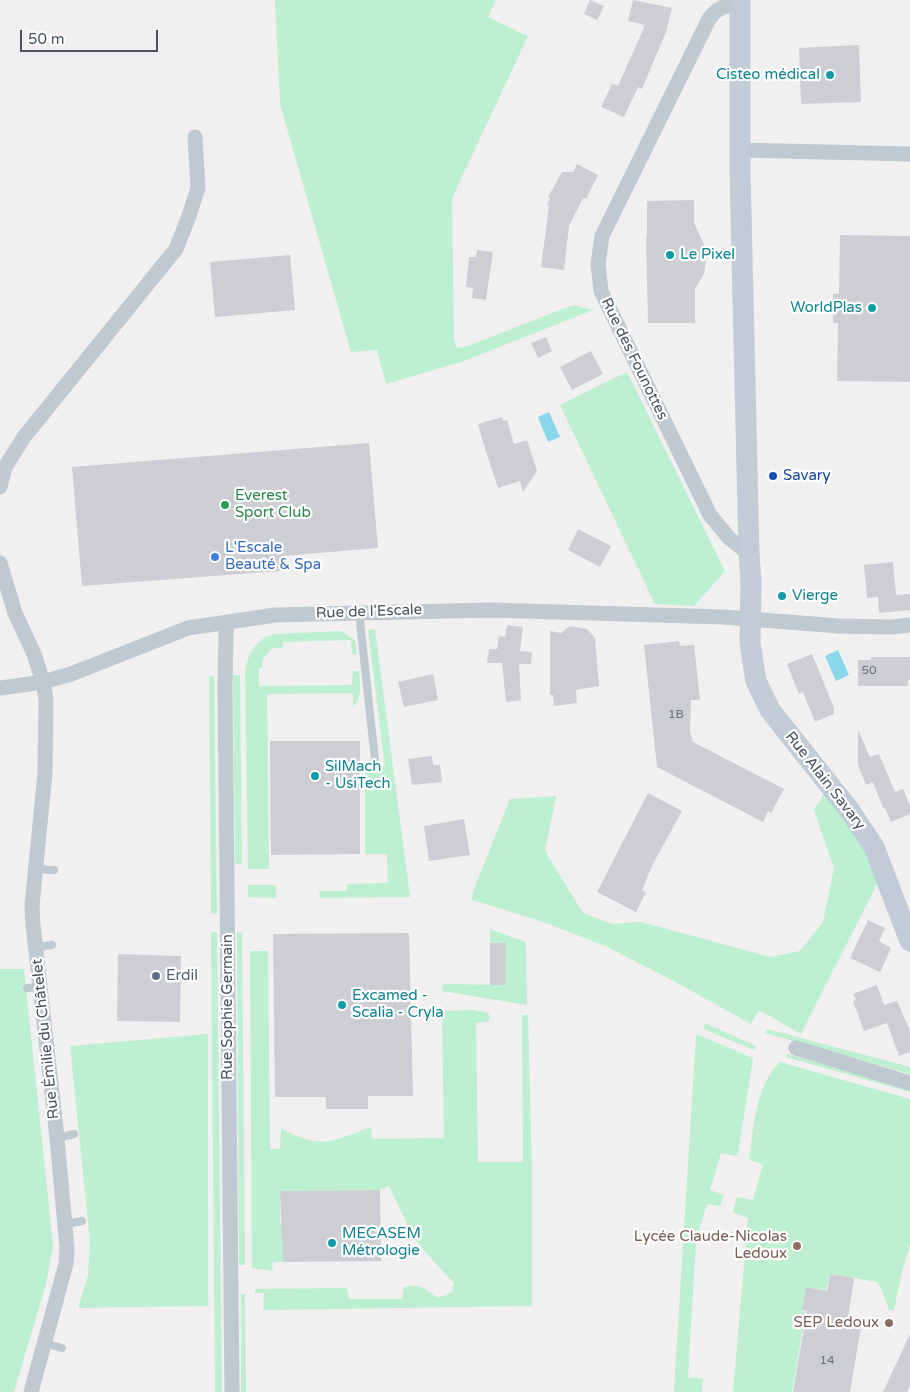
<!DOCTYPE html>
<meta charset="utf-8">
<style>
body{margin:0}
#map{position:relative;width:910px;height:1392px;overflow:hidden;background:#f1efef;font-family:"Varela Round",sans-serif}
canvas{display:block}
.scale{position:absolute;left:20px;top:30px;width:138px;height:22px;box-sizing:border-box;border:2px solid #47525c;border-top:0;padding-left:6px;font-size:15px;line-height:18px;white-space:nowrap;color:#47525c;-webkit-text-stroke:4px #fff;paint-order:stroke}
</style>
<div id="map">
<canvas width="910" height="1392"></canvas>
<div class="scale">50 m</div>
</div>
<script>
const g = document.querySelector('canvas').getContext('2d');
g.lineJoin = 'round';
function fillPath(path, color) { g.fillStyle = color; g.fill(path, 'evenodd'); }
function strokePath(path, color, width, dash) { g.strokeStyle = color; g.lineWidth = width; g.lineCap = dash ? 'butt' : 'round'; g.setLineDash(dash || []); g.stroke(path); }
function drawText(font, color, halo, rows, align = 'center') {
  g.font = font + ' "Varela Round",sans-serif'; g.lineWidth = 4.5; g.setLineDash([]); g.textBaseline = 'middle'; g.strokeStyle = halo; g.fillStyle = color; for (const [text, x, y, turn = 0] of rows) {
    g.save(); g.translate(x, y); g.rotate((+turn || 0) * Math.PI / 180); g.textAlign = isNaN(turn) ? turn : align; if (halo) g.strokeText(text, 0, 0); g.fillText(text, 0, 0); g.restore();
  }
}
const green = new Path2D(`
 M275 0H496L488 17 528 36 452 198 454 340 457 348 465 347 573 305 593 310 464 361 386 384 377 350 351 352 280 104Z
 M627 372 725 571 694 606 655 604 560 405Z
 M375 629 410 897 320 898 319 891H347V884L388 883 387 854H365V767L385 766 368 630Z
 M341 631 355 640 357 653 356 655 352 654 351 640 283 642V648H272L263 659 262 668H259V686L352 685 353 671H359C360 684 363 697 353 707V693L267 694 269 869H248L245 673C247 655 256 638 275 634Z
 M233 675H240L242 864H235Z
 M209 676H214L217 914 211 913Z
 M826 791 860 840 878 882 801 1034 759 1010 751 1024 672 980 605 946 544 922 472 900 473 892 510 799 556 796 545 851 583 913 612 924 641 922 770 957 800 951 823 922 834 868 814 810Z
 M248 885H276V898L248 897Z
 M490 929 526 942 527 1005 442 991 443 984 505 985V943H490Z
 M211 932H217L222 1392H215Z
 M237 932 242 933 245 1265H239Z
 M250 951H268L270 1149H280L281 1128C300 1139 320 1146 341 1138 352 1135 361 1130 371 1127L372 1139 444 1138 442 1011 474 1010 488 1013 490 1017 488 1022 476 1023 478 1162H523L522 1015H528L532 1171V1306L263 1310 264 1293H255V1289L347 1288 349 1299H402L404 1287C410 1286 415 1285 420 1287 436 1293 433 1303 452 1292L454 1283 426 1253 413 1236 389 1186 380 1190 280 1191V1224H283V1262H273L272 1271 252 1268Z
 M0 969H24L53 1245 46 1284 14 1392H0Z
 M705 1023 756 1046 754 1050 704 1029Z
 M767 1029 910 1067V1074L765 1033Z
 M208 1034V1306L78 1308 88 1275 90 1241 70 1046Z
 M696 1034 753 1058 738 1154 736 1156 721 1153 710 1190 724 1195 720 1206 707 1204 696 1240 688 1377 703 1379 702 1392H674Z
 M787 1054 910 1088V1092L786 1057Z
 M780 1062 910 1099V1245L901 1275 894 1310H889L881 1288 877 1282 830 1274 826 1290 806 1287 802 1311 806 1312 792 1392H733L748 1218 733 1212 737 1197 753 1200 763 1164 749 1160C754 1127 755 1086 780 1062Z
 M241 1294H245L246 1392H241Z`);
const water = new Path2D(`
 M549 412 560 437 548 442 538 417Z
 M838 650 849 675 836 681 825 656Z`);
const building = new Path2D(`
 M590 0 604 6 597 20 584 14Z
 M633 0 672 8 666 32 642 89 638 87 624 117 601 107 612 84 618 86 645 25 628 21Z
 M859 45 861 102 801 104 799 48Z
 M577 164 598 175 586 199 583 198 569 226 564 270 541 267 549 206 547 205 550 198 548 197 562 172H573Z
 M694 200V223L703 242 707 255 704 274 695 289V323H648L646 236H647V201Z
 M840 235 910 236V382L837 381 838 323H833V294H839Z
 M477 250 493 252 486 300 472 298 473 288 466 287 469 257H476Z
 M290 255 295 310 215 317 210 262Z
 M546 337 552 351 538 358 531 343Z
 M591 351 603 374 572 390 560 367Z
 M502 417 503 421 507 420 514 444 527 440 537 471 523 492 520 481 498 488 482 439 478 424Z
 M369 443 378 548 283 556 284 569 279 571 82 586 72 467Z
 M578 529 611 546 600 567 568 550Z
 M893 562 896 595 910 594V610L879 613 878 597 867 598 864 565Z
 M507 625 523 627 520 651 532 652 531 664H519L521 700 506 702 502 663H487L489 649H497L499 636 505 637Z
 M570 626 587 629 595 638 599 686 576 690 577 703 554 706 553 695H550V631L561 633Z
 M679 641 680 646 694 645 700 700H691L690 732 693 742 784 789 771 813 768 811 763 822 657 767 644 645Z
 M812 654 834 708V714L815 722 803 692 799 694 787 664Z
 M871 657H910V680H908V686H858V660H871Z
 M433 674 438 700 404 707 398 682Z
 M858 730 870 757 879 754 895 792 903 789 910 806V814L891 822 885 808H883L873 782 866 785 858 765Z
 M270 741H360V854L271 855Z
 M432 756 433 765H440L442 782 412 785 408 759Z
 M648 793 682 811 653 864 642 890 646 892 636 912 597 892Z
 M464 819 470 855 429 861 424 826Z
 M868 920 885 928 879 941 891 948 880 972 850 958Z
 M409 933 413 1096H368V1109H326V1097H275L273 934Z
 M490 943H506L505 985H490Z
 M118 954 181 956 180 1022 117 1021Z
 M877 985 884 1005 897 1001 910 1031V1052L899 1056 887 1023 864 1031 853 1001 856 1000 853 994Z
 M380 1190 381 1261 283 1262 280 1191Z
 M830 1274 854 1278 848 1318 862 1321 850 1392H793L807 1311 802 1310 806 1287 827 1291Z
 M910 1334V1385L907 1392H883Z`);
const lane = new Path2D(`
 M359 612 375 760
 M36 869 54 870
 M36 947 52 945
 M27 988 40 987
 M57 1138 74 1134
 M65 1224 82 1221
 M44 1343 62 1348`);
const street = new Path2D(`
 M740 5C725 5 718 7 709 19L602 236 598 264 601 291 710 515 729 538 749 554
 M740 150 910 154
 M0 487 5 467 24 437 176 249 189 216 198 188 195 137
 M0 563 15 613 34 654 43 682 46 699 45 773 32 905 33 925 57 1138 67 1248 66 1264 31 1392
 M228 622 226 633 225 686 232 1392
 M0 688 43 682 71 674 188 628 275 615 491 610 723 617 839 626 892 627 910 625
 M796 1048 910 1083`);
const secondary = new Path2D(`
 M740 0V170L749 554 751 581 750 643 756 681 770 710 850 811 874 847 910 941`);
const markers = [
 [830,75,5,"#0f9aa8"],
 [670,255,5,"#0f9aa8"],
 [872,308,5,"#0f9aa8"],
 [773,476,5,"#1a4fb4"],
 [225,505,5,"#2e9e5b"],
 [215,557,5,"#3f7fe0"],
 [782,596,5,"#0f9aa8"],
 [315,776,5,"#0f9aa8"],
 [156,976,5,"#5c6f8a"],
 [342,1005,5,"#0f9aa8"],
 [332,1243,5,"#0f9aa8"],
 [797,1246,5,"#8d6e63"],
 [889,1323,5,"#8d6e63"]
];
const numberNames = [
 ["50",869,671],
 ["1B",676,715],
 ["14",827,1361]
];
const cultureNames = [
 ["Cisteo médical",820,75,"right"],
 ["Le Pixel",680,255],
 ["WorldPlas",862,308,"right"],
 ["Vierge",792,596],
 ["SilMach",325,767],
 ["- UsiTech",325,784],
 ["Excamed -",352,996],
 ["Scalia - Cryla",352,1013],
 ["MECASEM",342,1234],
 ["Métrologie",342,1251]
];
const streetNames = [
 ["Rue des Founottes",634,359,64],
 ["Rue de l'Escale",369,612,-2],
 ["Rue Alain Savary",825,781,52],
 ["Rue Sophie Germain",228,1007,-90],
 ["Rue Émilie du Châtelet",46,1039,-96]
];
const transitNames = [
 ["Savary",783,476]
];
const leisureNames = [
 ["Everest",235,496],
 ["Sport Club",235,513]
];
const shopNames = [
 ["L'Escale",225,548],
 ["Beauté & Spa",225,565]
];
const serviceNames = [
 ["Erdil",166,976]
];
const educationNames = [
 ["Lycée Claude-Nicolas",787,1237],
 ["Ledoux",787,1254],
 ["SEP Ledoux",879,1323]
];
fillPath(green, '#bdefd1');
fillPath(water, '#8ad7ec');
fillPath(building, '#ccced4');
strokePath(lane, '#bfc9d1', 8);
strokePath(street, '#bfc9d1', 15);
strokePath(secondary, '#c1ccd8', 21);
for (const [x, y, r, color] of markers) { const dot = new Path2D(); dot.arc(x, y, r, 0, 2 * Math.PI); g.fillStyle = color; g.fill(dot); strokePath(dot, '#fff', 2); }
drawText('12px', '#68717a', null, numberNames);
drawText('15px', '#0d838f', '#fff', cultureNames, 'left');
drawText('15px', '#47525c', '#fff', streetNames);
drawText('15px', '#164399', '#fff', transitNames, 'left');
drawText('15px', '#27864d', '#fff', leisureNames, 'left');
drawText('15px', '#366cbe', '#fff', shopNames, 'left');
drawText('15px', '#4e5e75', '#fff', serviceNames, 'left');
drawText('15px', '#785e54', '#fff', educationNames, 'right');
</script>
